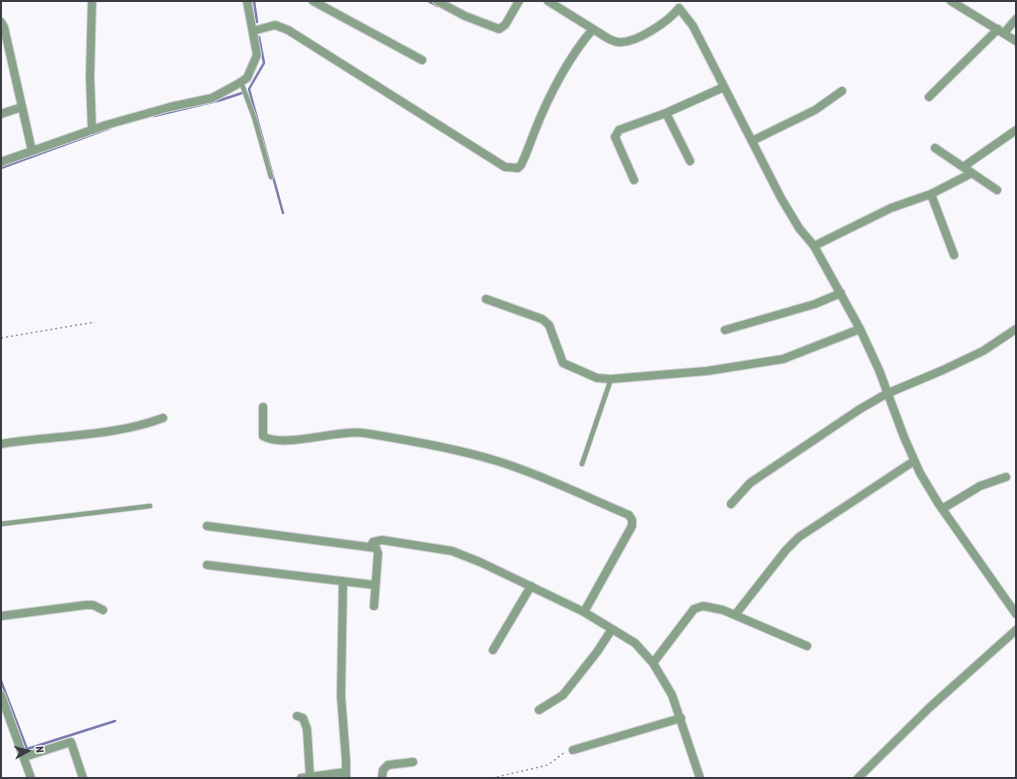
<!DOCTYPE html>
<style>
body{margin:0}
#map{position:relative;width:1017px;height:779px;overflow:hidden;background:#f7f7fc;font-family:"Asap Condensed",sans-serif}
canvas{display:block}
.frame{position:absolute;inset:0;border:2px solid #3b3b44;pointer-events:none}
.north{position:absolute;left:8px;top:731px;width:40px;height:40px;-webkit-text-stroke:3px #f7f7fc;paint-order:stroke;rotate:83deg;font-size:11px;font-weight:700;line-height:16px;text-align:center;color:#3b3b44}
.north::after{content:'';display:block;margin:auto;width:14px;height:18px;background:#3b3b44;clip-path:polygon(50% 0,100% 100%,50% 72%,0 100%)}
</style>
<div id="map">
<canvas width="1017" height="779"></canvas>
<div class="frame"></div>
<div class="north">N</div>
</div>
<script>
const g = document.querySelector('canvas').getContext('2d');
g.lineJoin = 'round';
function strokePath(path, color, width, dash) { g.strokeStyle = color; g.lineWidth = width; g.lineCap = dash ? 'butt' : 'round'; g.setLineDash(dash || []); g.stroke(path); }
const stream = new Path2D(`
 M254 1 257 22
 M428 1 437 6
 M259 37 264 63 249 89 283 213
 M154 116 221 100 242 93
 M1 168 110 128
 M1 681 27 749 115 721`);
const path = new Path2D(`
 M1 338 95 322
 M492 778 548 765 565 752`);
const service = new Path2D(`
 M241 82 254 117 271 177
 M582 464 611 379
 M1 524 150 506`);
const minor = new Path2D(`
 M92 1 90 77 92 130
 M313 1 422 60
 M437 1 465 16 499 29 505 25 519 1
 M548 1 609 39C612 40 615 42 618 42 636 44 669 21 679 8L693 26 781 198 799 228 814 246 860 329 879 370 904 437 920 473 938 503 1016 614
 M951 1 1016 41
 M1 22 4 27 32 151
 M253 31 275 25 288 30 505 167 518 168 521 165C527 153 531 140 536 128 549 95 570 55 593 29
 M1004 33 1016 19
 M929 97 998 29
 M666 113 690 161
 M1 114 22 107
 M752 141 815 110 842 91
 M935 148 997 190
 M1 162 106 125 170 107 212 98 236 85 247 78 257 55 247 1
 M963 167 1016 130
 M634 180 615 137 619 130 666 113 724 87
 M931 194 972 173
 M814 246 891 208 931 194 954 255
 M486 299 542 319 549 325 563 363 597 378 611 379 707 371 783 359 860 329
 M725 330 815 304 841 293
 M263 407V436C283 449 338 429 364 433 408 440 455 448 497 461 543 475 586 497 629 515L632 520V526L584 612
 M1 444C55 435 112 437 163 418
 M731 504 750 483 860 409 886 394 943 370 983 351 1016 329
 M942 509 980 486 1006 477
 M207 526 376 548 378 553 374 606
 M371 546 373 542 382 540 452 551 480 562 584 612 635 643 653 663 672 695 700 778
 M207 565 375 585
 M343 581 341 696 346 760V778
 M735 615 786 550 799 537 914 461
 M1 616 86 605H93L103 610
 M493 650 531 586
 M653 663 694 609 703 606 723 610 807 646
 M1 695 31 778
 M539 710 563 695 597 652 612 629
 M297 716 303 718 307 729 310 777
 M573 750 681 718
 M24 757 71 742 83 778
 M301 778 346 772
 M382 778 383 770 388 765 413 762
 M858 778 929 708 1016 630`);
strokePath(stream, '#7b7cb0', 2.5);
strokePath(service, '#d1d1d7', 6);
strokePath(minor, '#d1d1d7', 10);
strokePath(path, '#94949c', 1.5, [2, 3]);
strokePath(service, '#89a38a', 4.5);
strokePath(minor, '#89a38a', 8);
</script>
